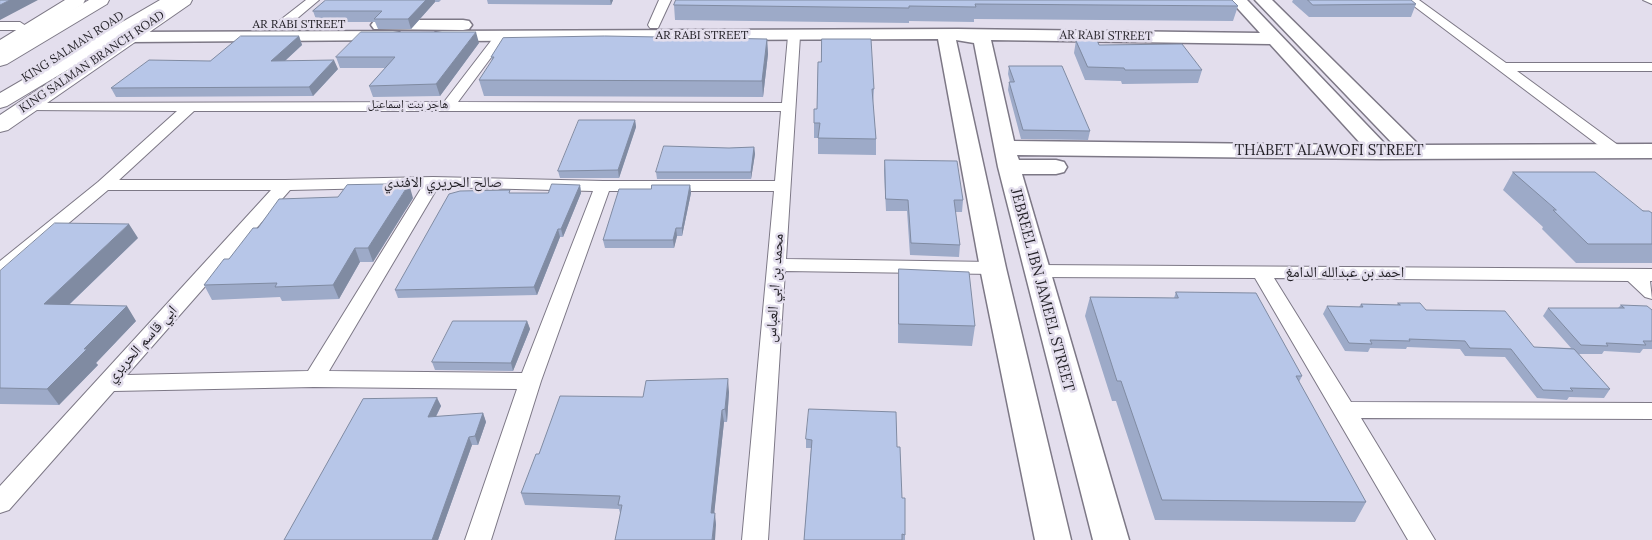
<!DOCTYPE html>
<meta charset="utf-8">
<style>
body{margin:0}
canvas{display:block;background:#e3deed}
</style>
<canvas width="1652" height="540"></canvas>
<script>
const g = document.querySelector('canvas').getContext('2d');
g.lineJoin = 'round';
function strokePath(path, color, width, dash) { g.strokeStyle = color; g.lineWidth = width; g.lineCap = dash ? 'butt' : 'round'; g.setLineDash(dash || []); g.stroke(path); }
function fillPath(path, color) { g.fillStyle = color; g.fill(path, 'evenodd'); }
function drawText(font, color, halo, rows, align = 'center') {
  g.font = font + ' Lora,"Noto Naskh Arabic",serif'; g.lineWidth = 5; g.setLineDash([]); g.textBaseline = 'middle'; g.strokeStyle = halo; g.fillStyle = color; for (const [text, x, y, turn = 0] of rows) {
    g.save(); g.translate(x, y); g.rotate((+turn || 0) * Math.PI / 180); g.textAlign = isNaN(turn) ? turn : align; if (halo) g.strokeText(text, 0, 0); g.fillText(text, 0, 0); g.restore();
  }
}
const street = new Path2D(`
 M306 0H319L287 27H279L277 24 279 21Z
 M659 0H671L658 28H650L648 25Z
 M1406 0H1419L1506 63H1652V71H1517L1622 148 1624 151 1622 154H1610Z
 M1643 0H1652V4Z
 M0 22H20L26 26 20 30H0Z
 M501 32 507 36 458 102 782 103 788 36 794 32 798 33 800 36 786 259 993 262 1000 264 1002 268 1000 272 993 274 785 271 768 540H742L774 191H609L541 381 491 540H465L517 389 314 387 114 391 9 510 0 513V486L271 190H108L7 275 0 277V261L98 182 177 111 28 110 23 109 21 106 23 103 444 102 497 33ZM194 111H781L775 181H603L433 177 285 180H119ZM422 187 308 371 127 375 290 190ZM438 187 593 191 522 373 329 371Z
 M1037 265 1652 269V281H1650L1652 299 1645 297 1628 281 1274 278 1351 402 1652 403V419L1361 418 1435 540H1408L1255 278 1037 277 1030 275 1028 271 1030 267Z`);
const secondary = new Path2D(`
 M1230 0H1247L1386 145H1394L1255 0H1272L1419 145 1652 144V158L1380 159 1017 155 1019 160H1056L1064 162 1067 167 1064 172 1056 174H1022L1129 540H1093L998 167 974 43 956 40 1006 268 1071 540H1035L980 268 938 39 442 41 436 40 433 36 436 32 442 31 958 29 1260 33ZM991 40 1270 44 1362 145 1014 141Z
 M380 20H463L469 21 472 25 469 29 463 30 374 29 371 25 374 21Z
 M393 31 399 32 402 36 399 40 129 42 123 41 120 37 123 33 129 32Z`);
const primary = new Path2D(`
 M65 0H85L83 4 7 52 0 54V40Z
 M173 0H192L190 4 8 130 0 132V115Z`);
const highway = new Path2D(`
 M89 0H109L107 4 7 64 0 66V52Z
 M160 0H180L178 4 7 106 0 108V93Z`);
const wall = new Path2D(`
 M326 0H441L439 2H435L411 29H378L375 22H317L313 11Z
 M487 0H613L611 5 488 4Z
 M676 0 1238 6 1233 21 974 19V22L909 21V23L675 20 674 5Z
 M1293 0H1411L1416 4 1411 17H1309L1292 2Z
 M299 36 302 45 285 61 338 69 313 96 116 97 111 88Z
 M767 39 768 54 763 97 484 96 479 80 492 61 491 57Z
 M1076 40 1099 45 1202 70 1198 83 1122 84 1121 81 1085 80 1074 53Z
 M479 43 440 96 373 97 369 86 385 68H340L336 57Z
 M818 62 874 89 873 104 876 139V155L818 154V138H814V109H817Z
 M1009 66 1090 131 1088 140 1021 139 1008 90 1009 82H1010L1008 74Z
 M635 120 636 127 619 178H560L558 171Z
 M754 147 755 154 751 179H657L656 172 729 148Z
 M885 160 963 200 962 212H955L960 245 959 257 910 255 907 211H886L884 171Z
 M1513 172 1652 213V263H1576L1542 229 1543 227 1503 190Z
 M580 185 581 193 563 237H560L537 295 398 298 395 290 511 193H548Z
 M690 185 691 193 682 236H677L674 248H605L603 240 651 189Z
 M413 198 373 262H360L339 299 282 301 280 297 212 300 204 285 258 228Z
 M138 238 69 305 136 321 96 363 98 365 59 405 0 404V271Z
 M899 269 975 326 972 346 898 343V289Z
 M1176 292 1302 376 1299 382 1366 502 1355 522 1155 520 1116 401H1112L1085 316 1090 297 1174 298Z
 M1398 303 1426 310 1534 347 1571 348 1543 316 1548 308H1618L1621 305 1652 310V349H1643L1640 353 1604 351 1602 354H1579L1610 389 1604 398 1569 397 1567 400 1537 398 1505 357 1465 356 1460 349 1407 347 1406 349 1370 348 1368 352 1345 351 1323 314 1327 306 1359 307 1361 304 1397 305Z
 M527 321 530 329 513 371 435 370 432 362Z
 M729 392 727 422H724L714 513 716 525 620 513 619 509 525 505 521 493 539 454 643 397Z
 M437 398 441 406 436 417 483 413 486 422 478 445H472L438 540H284Z
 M806 439 897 447 905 535V540H804L811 448H806Z`);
const shadedWall = new Path2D(`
 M10 0H38L0 20V5Z
 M426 0H435V2L411 29 408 19Z
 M610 0H613L611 5Z
 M476 32 479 43 440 96 436 84Z
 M299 36 302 45 275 70 271 61Z
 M767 39 768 54 763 97 762 81Z
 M334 60 338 69 313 96 309 87Z
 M635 120 636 127 619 178 618 170Z
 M754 147 755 154 751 179V172Z
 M409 184 413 198 373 262 368 248Z
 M580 185 581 193 563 237 561 229Z
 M690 185 691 193 682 236V228Z
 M129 224 138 238 54 319 44 304Z
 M676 228 677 236 674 248 673 240Z
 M558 229 560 237 537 295 534 287Z
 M355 248 360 262 339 299 333 285Z
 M127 306 136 321 96 363 98 365 59 405 47 389 84 349Z
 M527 321 530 329 513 371 511 363Z
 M728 379 729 392 727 422 725 409Z
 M437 398 441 406 431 426 428 417Z
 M722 410 724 422 713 525 711 513Z
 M483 413 486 422 478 445 475 436Z
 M469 437 472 445 438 540H432Z
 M715 513 716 525 715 540H712Z`);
const building = new Path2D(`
 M0 0H10L0 5Z
 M326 0H426L408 19H374L382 11H313Z
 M676 0H1232L1238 6 975 4 976 7 909 6V8L674 5Z
 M1308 0H1411L1416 4 1313 5Z
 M361 32H476L436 84 369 86 395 57H336Z
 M241 36H299L271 61 334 60 309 87 111 88 149 60 210 61Z
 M605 36 767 39 762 81 479 80 494 57H491L503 38Z
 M822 39H871L874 89H872L876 139 818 138 820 123H814V109H817L818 62H821Z
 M1076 40H1097L1099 45 1182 44 1202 70H1125L1124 68 1088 67Z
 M1009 66H1062L1090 131 1023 130 1009 82H1014Z
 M579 120H635L618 170 558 171Z
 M664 146 729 148 754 147 751 172H656Z
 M885 160 957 161 963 200H954L960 245 911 243 908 200 886 199Z
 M1513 172H1595L1643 211H1649L1652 213V244H1588L1553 210H1556Z
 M409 184 368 248H355L333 285 275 287 277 283 204 285 224 259H229L253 228H258L279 199 338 197 347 185Z
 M552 184 580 185 561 229H558L534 287 395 290 449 194 460 191 510 190 509 193H548Z
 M652 185H690L682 228H676L673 240H603L619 189H651Z
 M55 223 129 224 44 304 127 306 84 349H87L47 389 0 388V271Z
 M899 269 969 272 975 326 899 324Z
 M1176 292 1256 293 1302 376H1296L1366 502 1162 500 1121 381H1117L1090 297 1178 298Z
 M1398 303H1420L1426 310 1505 311 1534 347 1574 349 1610 389 1570 388 1573 391 1543 390 1511 349 1470 348 1465 341 1409 339 1410 341 1370 340 1372 344 1349 343 1327 306 1363 307 1361 304 1400 305Z
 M1621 305 1647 306 1652 310V341H1643L1646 345 1606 343 1608 346 1581 345 1548 308H1624Z
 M453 321H527L511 363 432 362Z
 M728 379 725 409 722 410 711 513H715L712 540H615L622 505H618L620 496 521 493 536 454H539L560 396 643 397 646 381Z
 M437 398 428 417 483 413 475 436 469 437 432 540H284L363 399Z
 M809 409 896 412 897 447H900L902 498H905V535L902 534V540H804L812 440 806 439Z`);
const farStreetnames = [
 ["AR RABI STREET",299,25],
 ["AR RABI STREET",702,36],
 ["AR RABI STREET",1106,36,1],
 ["KING SALMAN ROAD",73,47,-33],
 ["KING SALMAN BRANCH ROAD",92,62,-34],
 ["هاجر بنت إسماعيل",408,105]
];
const streetNames = [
 ["THABET ALAWOFI STREET",1329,151],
 ["صالح الحريري الافندي",443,183],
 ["احمد بن عبدالله الدامغ",1345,273],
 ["محمد بن ابي العباس",775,288,-86],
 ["JEBREEL IBN JAMEEL STREET",1042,290,75],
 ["ابي قاسم الحريري",142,344,-48]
];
strokePath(street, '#7d7886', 2);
strokePath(secondary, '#7d7886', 3);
strokePath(primary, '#7d7886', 2);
strokePath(highway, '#7d7886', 2);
fillPath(street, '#fff');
fillPath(secondary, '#fff');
fillPath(primary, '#fff');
fillPath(highway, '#fff');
fillPath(wall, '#9daac8');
fillPath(shadedWall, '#808ba2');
fillPath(building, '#b7c6e8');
strokePath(building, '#808ba2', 1);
drawText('12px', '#211f25', '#e3deed', farStreetnames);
drawText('15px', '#211f25', '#e3deed', streetNames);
</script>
